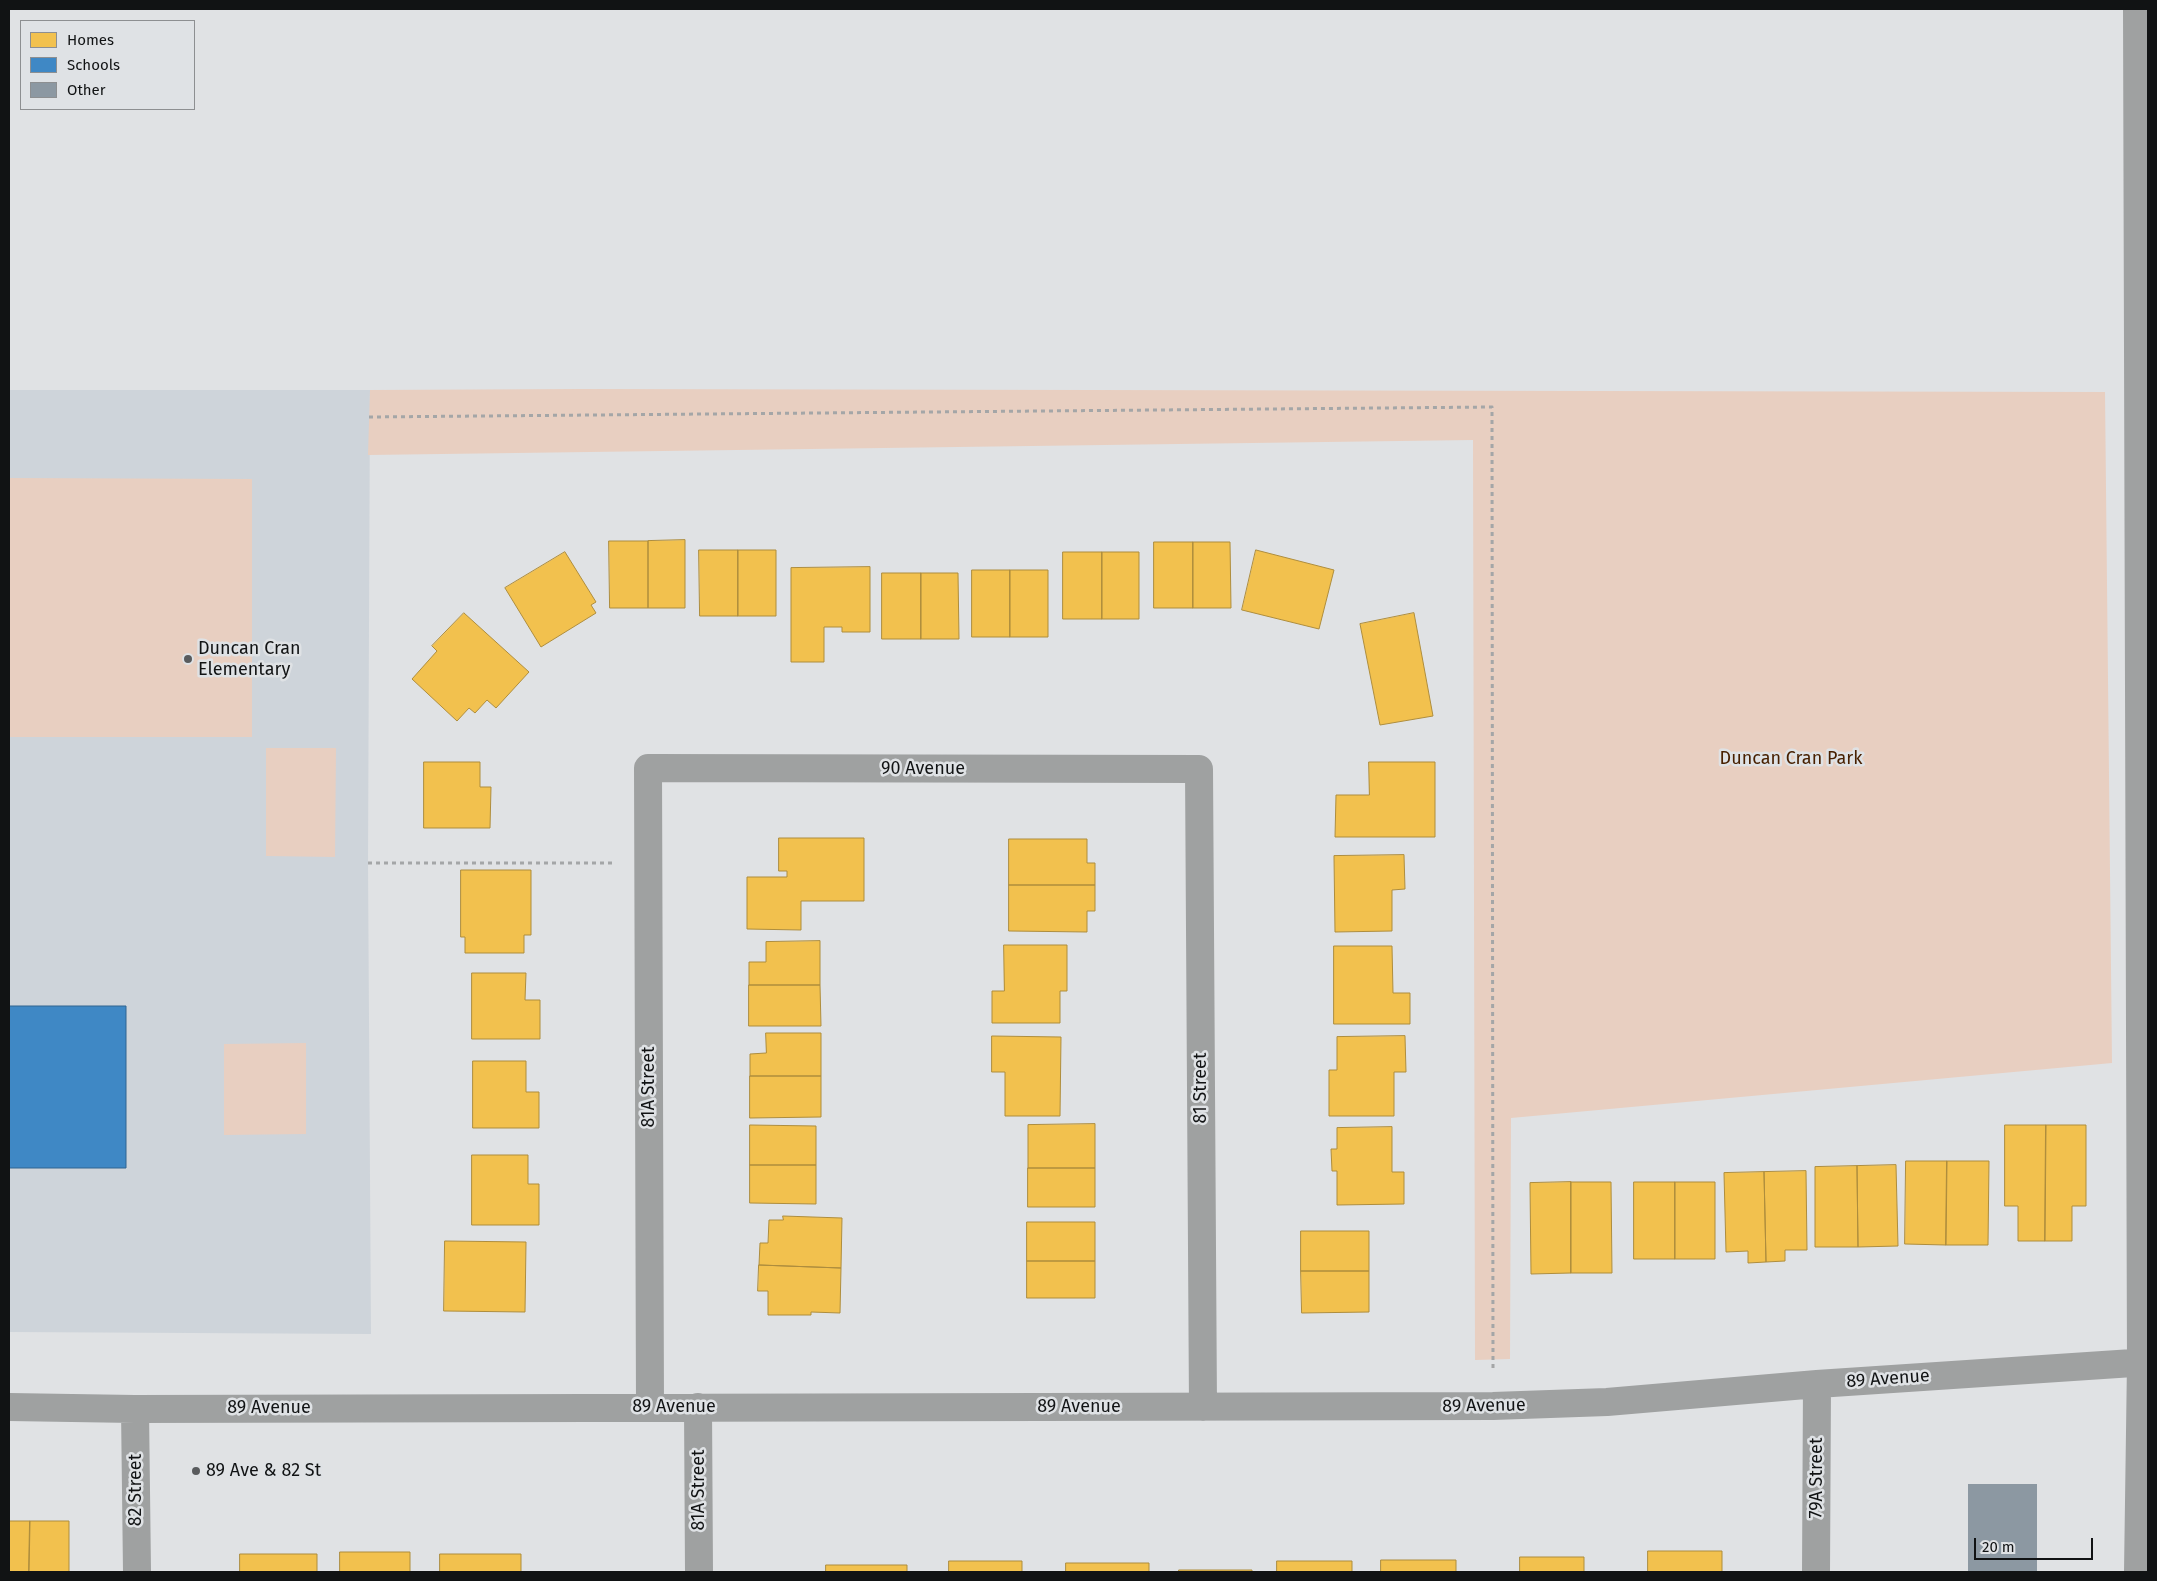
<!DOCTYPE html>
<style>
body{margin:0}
#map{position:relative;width:2157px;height:1581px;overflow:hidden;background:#e0e2e4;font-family:"Fira Sans",sans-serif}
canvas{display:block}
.frame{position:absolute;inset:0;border:10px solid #111314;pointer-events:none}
.legend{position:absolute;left:20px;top:20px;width:175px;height:90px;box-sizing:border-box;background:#dfe2e5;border:1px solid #8d8f91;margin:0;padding:6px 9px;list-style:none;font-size:15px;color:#111314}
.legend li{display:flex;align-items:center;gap:10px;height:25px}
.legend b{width:25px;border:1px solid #8d8f91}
.scale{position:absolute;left:1974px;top:1538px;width:119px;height:22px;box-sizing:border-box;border:2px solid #111314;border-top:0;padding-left:6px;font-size:15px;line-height:18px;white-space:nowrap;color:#111314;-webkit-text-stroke:4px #dfe2e5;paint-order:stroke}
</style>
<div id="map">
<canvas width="2157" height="1581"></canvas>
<div class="frame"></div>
<ul class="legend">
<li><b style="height:14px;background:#f2c14e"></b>Homes</li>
<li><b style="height:14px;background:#3f88c5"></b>Schools</li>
<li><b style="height:14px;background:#8c98a2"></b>Other</li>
</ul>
<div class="scale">20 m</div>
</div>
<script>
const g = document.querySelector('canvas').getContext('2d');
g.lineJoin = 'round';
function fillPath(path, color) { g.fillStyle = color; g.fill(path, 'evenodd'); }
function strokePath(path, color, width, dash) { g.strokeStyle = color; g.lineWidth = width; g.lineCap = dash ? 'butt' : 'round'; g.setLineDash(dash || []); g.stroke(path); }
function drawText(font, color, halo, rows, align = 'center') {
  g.font = font + ' "Fira Sans",sans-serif'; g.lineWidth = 5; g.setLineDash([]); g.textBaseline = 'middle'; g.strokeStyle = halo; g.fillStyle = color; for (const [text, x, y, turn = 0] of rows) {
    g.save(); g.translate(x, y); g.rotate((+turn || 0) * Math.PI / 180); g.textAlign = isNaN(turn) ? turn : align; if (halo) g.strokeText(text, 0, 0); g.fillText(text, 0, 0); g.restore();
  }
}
const built = new Path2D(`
 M9 390H370L368 863 371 1334 9 1332Z`);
const green = new Path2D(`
 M581 389 2105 392 2112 1063 1511 1118 1510 1359 1475 1360 1473 440 368 455 370 390Z
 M9 478 252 479V737H9Z
 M266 748H336L335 857 266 856Z
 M306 1043V1134L224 1135V1044Z`);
const homes = new Path2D(`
 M685 540V608H648V541Z
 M609 541H648V608H610Z
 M1154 542H1193V608H1154Z
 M1193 542H1230L1231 608H1193Z
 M699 550H738V616H700Z
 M738 550H776V616H738Z
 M1256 550 1334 570 1319 629 1242 610Z
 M565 552 596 602 591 605 596 613 541 647 505 588Z
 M1063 552H1102V619H1063Z
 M1102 552H1139V619H1102Z
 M870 567V632H842V627H824V662H791V568Z
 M972 570H1010V637H972Z
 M1010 570H1048V637H1010Z
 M882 573H921V639H882Z
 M921 573H958L959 639H921Z
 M464 613 529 672 496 708 487 700 475 713 469 708 457 721 412 679 437 651 432 646Z
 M1414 613 1433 716 1380 725 1360 624Z
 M424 762H480V787H491L490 828H424Z
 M1369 762H1435V837H1335L1336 795H1369Z
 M779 838H864V901H801V930L747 929V877H787V871H779Z
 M1009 839H1087V863H1095V885H1009Z
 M1404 855 1405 889 1392 890V931L1335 932 1334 856Z
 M461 870H531V935H524V953H465V937H461Z
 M1009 885H1095V911H1087V932L1009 931Z
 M820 941V985H749V962H766V942Z
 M1004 945H1067V991H1060V1023H992V991H1004Z
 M1334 946H1392L1393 993H1410V1024H1334Z
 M472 973H526L525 1000H540V1039H472Z
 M749 985H820L821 1026H749Z
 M766 1033H821V1076H750V1054L766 1053Z
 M992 1036 1061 1037 1060 1116H1005V1072H992Z
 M1405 1036 1406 1072H1394V1116H1329V1070H1337V1037Z
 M473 1061H526V1092H539V1128H473Z
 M750 1076H821V1117L750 1118Z
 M1095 1124V1168H1028V1125Z
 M750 1125 816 1126V1165H750Z
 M2005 1125H2046L2045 1241H2018V1206H2005Z
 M2046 1125H2086V1206H2072V1241H2045Z
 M1392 1127V1172H1404V1204L1337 1205V1171H1332L1331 1149H1337V1128Z
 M472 1155H528V1184H539V1225H472Z
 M1906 1161H1947L1946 1245 1905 1244Z
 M1947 1161H1989L1988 1245H1946Z
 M750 1165H816V1204L750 1203Z
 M1896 1165 1898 1246 1858 1247 1857 1166Z
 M1857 1166 1858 1247H1815V1167Z
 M1028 1168H1095V1207H1028Z
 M1806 1171 1807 1250H1785V1261L1766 1262 1764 1172Z
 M1764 1172 1766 1262 1748 1263V1251L1726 1252 1724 1173Z
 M1571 1182V1273L1531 1274 1530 1183Z
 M1571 1182H1611L1612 1273H1571Z
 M1634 1182H1675V1259H1634Z
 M1675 1182H1715V1259H1675Z
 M783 1216 842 1218 841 1268 759 1265 760 1243H768L769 1220H783Z
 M1027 1222H1095V1261H1027Z
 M1301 1231H1369V1271H1301Z
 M445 1241 526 1242 525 1312 444 1311Z
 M1027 1261H1095V1298H1027Z
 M759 1265 841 1268 840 1313 811 1312V1315H768V1291H758Z
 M1301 1271H1369V1312L1302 1313Z
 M9 1521H30L29 1572H9Z
 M30 1521H69V1572H29Z
 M1648 1551H1722V1572H1648Z
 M340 1552H410V1572H340Z
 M240 1554H317V1572H240Z
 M440 1554H521V1572H440Z
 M1520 1557H1584V1572H1520Z
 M1381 1560H1456V1572H1381Z
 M949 1561H1022V1572H949Z
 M1277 1561H1352V1572H1277Z
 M1066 1563H1149V1572H1066Z
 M826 1565H907V1572H826Z
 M1179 1570H1252V1572H1179Z`);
const schools = new Path2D(`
 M9 1006H126V1168H9Z`);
const building = new Path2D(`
 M1968 1484H2037V1572H1968Z`);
const path = new Path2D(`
 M369 417 1492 407 1493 1370
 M368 863H615`);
const minor = new Path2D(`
 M2137 9 2141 1362 2138 1572
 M9 1407 135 1409 1493 1406 1607 1402 1817 1384 2148 1362
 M650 1407 648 768 1199 769 1203 1407
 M698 1407 699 1572
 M135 1409 137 1572
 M1816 1572 1817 1384`);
const markers = [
 [188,659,5,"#595b5d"],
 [196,1471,5,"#595b5d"]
];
const poiNames = [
 ["Duncan Cran",198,649],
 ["Elementary",198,670],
 ["89 Ave & 82 St",206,1471]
];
const parkNames = [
 ["Duncan Cran Park",1791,759]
];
const streetNames = [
 ["90 Avenue",923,769],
 ["81A Street",649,1087,-90],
 ["81 Street",1201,1088,-90],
 ["89 Avenue",1888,1379,-4],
 ["89 Avenue",1484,1406,-1],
 ["89 Avenue",674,1407],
 ["89 Avenue",1079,1407],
 ["89 Avenue",269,1408],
 ["79A Street",1817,1478,-90],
 ["82 Street",136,1490,-90],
 ["81A Street",699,1490,-90]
];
fillPath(built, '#ced4da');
fillPath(green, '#e8cfc1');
fillPath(homes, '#f2c14e');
strokePath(homes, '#ae8d3d', 1);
fillPath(schools, '#3f88c5');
strokePath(schools, '#316590', 1);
fillPath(building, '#8c98a2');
strokePath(path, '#a4a6a7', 3, [4, 4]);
strokePath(minor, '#9fa1a1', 28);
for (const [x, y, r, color] of markers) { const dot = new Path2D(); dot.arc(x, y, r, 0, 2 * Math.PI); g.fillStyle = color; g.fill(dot); strokePath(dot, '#dfe2e5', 2); }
drawText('18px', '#111314', '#dfe2e5', poiNames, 'left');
drawText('18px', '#482000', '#dfe2e5', parkNames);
drawText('18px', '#111314', '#dfe2e5', streetNames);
</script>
